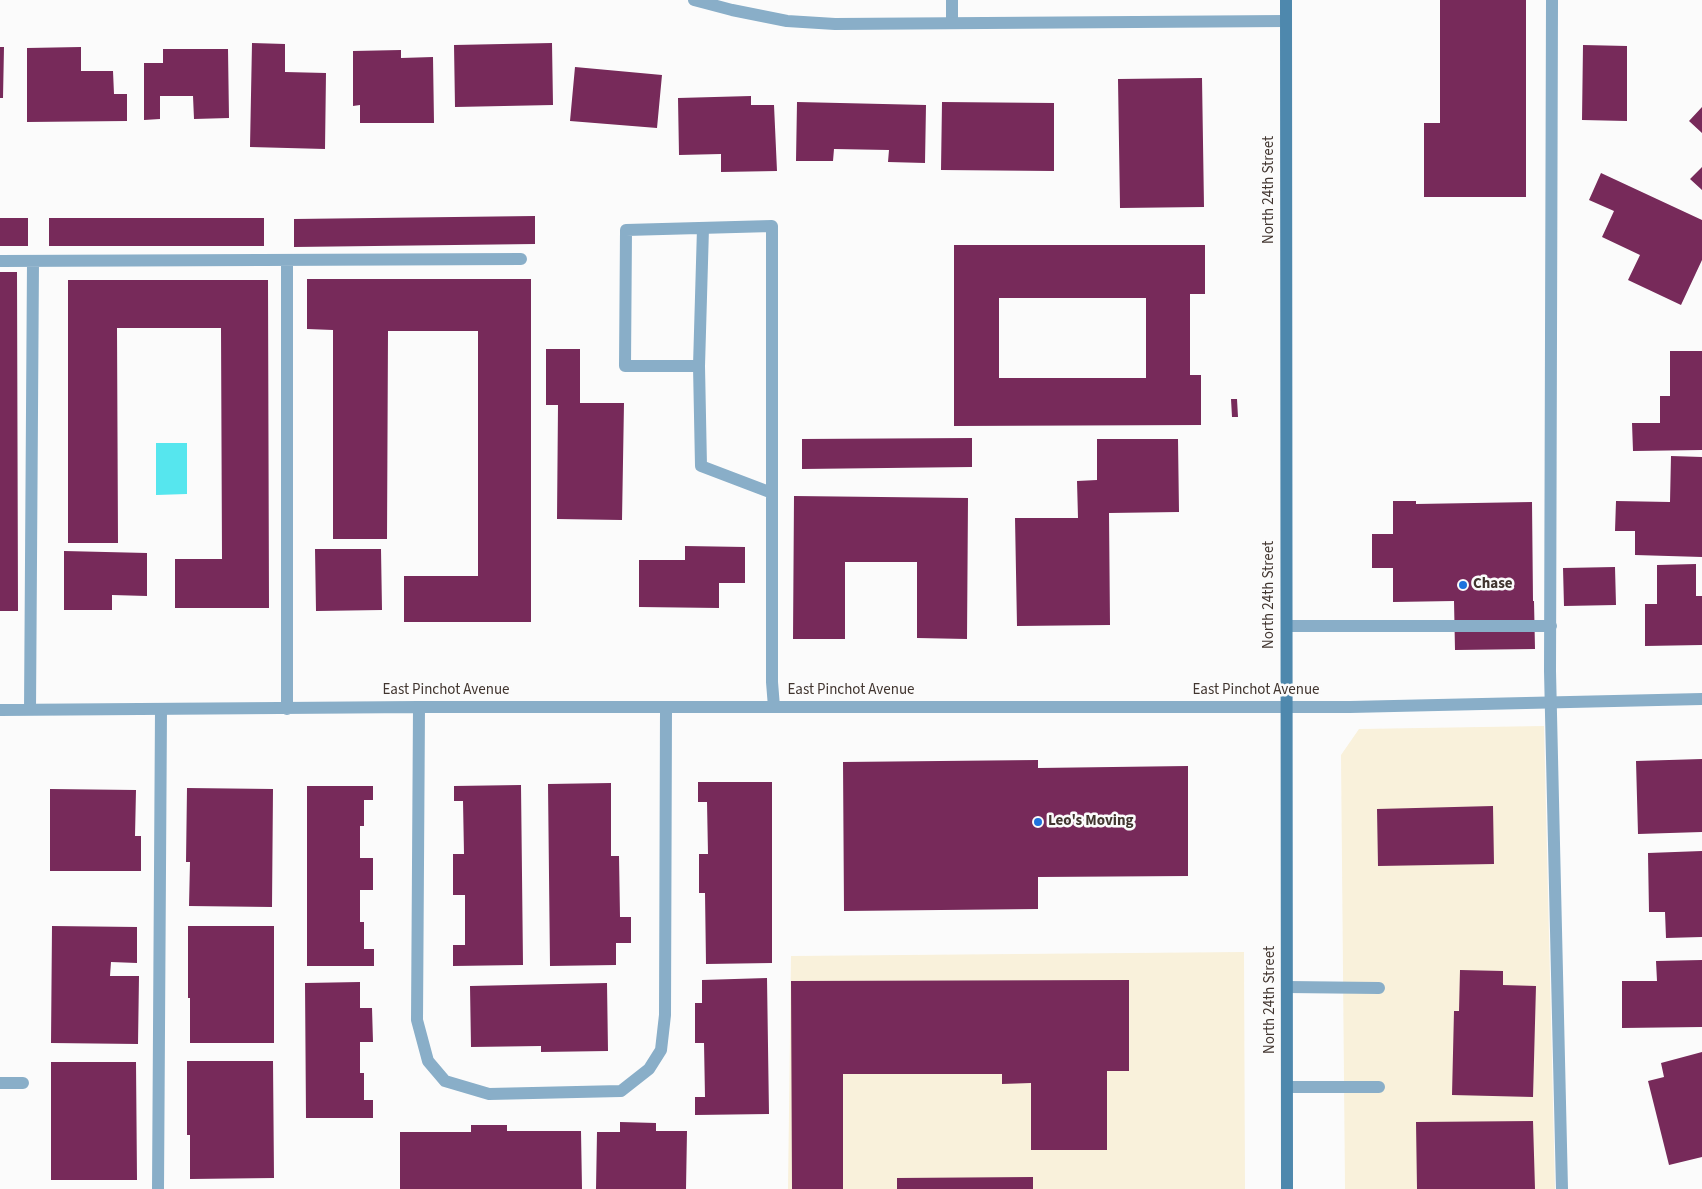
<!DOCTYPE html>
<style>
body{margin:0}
canvas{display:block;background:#fbfbfb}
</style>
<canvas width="1702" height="1189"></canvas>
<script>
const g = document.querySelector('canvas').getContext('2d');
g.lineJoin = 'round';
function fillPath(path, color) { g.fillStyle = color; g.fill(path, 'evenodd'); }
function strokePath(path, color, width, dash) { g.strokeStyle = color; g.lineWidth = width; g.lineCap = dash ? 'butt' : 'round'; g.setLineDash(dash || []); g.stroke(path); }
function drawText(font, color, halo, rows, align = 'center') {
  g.font = font + ' "Source Sans 3",sans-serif'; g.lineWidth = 5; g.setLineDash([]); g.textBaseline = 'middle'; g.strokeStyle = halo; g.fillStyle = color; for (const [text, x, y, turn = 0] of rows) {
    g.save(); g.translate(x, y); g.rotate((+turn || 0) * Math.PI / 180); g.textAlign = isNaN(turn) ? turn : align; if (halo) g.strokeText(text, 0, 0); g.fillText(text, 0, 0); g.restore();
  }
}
const commercial = new Path2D(`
 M1544 726 1555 1189H1345L1341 755 1359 729Z
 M1244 952 1245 1189H788L791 956Z`);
const water = new Path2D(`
 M156 443H187V494L156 495Z`);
const building = new Path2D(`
 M1440 0H1526V197H1424V123H1440Z
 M252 43 285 44V72L326 73 325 149 250 147Z
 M552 43 553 105 455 107 454 45Z
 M1583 45 1627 46V121L1582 120Z
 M0 47H4L3 98H0Z
 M81 47V71H113L114 94H127V121L27 122V48Z
 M163 49H228L229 118 194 119 193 96H160V119L144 120V63H163Z
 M401 50V58L433 57 434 123H360V105L353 106V51Z
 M575 67 662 75 657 128 570 121Z
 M1202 78 1204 207 1120 208 1118 79Z
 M751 96V105H774L777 171 721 172V154L679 155 678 98Z
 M797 102 926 105 925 163 888 162 889 150 834 149 833 161H796Z
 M942 102 1054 103V171L941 170Z
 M1702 107V133L1689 121Z
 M1702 167V190L1690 179Z
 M1601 173 1702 220V260L1681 305 1628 280 1640 255 1602 237 1614 211 1589 200Z
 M535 216V244L294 247V219Z
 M0 218H28V246H0Z
 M49 218H264V246H49Z
 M954 245H1205V294H1190V375H1201V425L954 426ZM999 298H1146V378H999Z
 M0 272H17L18 611H0Z
 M307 279H531V622H404V576H478V331H388L387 539H333V330L307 329Z
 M68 280H268L269 608H175V559H222L221 328H117L118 543H68Z
 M546 349H580V403H624L622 520 557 519 558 405H546Z
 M1670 351H1702V450L1633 451 1632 423H1660V396H1670Z
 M1231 399H1237L1238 417H1232Z
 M972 438V467L802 469V439Z
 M1097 439H1178L1179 512 1109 513 1110 625 1017 626 1015 518H1078L1077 481 1097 480Z
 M1671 456 1702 457V557L1635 555V531H1615L1616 501 1670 502Z
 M794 496 968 498 967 639 917 638V562H845V639H793Z
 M1393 501H1416V504L1532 502 1533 601H1534L1535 649 1455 650 1454 601 1393 602V568H1372V534H1393Z
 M685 546 745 547V583H719V608L639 607V560H685Z
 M315 549H381L382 610 316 611Z
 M64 551 147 553V596L112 595V610H64Z
 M1696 564V596H1702V645L1645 646V604H1657V565Z
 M1615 567 1616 605 1564 606 1563 568Z
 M1702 759V832L1638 834 1636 761Z
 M1038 760V768L1188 766V876L1038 877V909L844 911 843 762Z
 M698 782H772V963L706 964 705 893H699V854H708L707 802H698Z
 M611 783V856H619L620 917H631V943H616V965L550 966 548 784Z
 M521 785 523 965 453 966V945H465V895H453V854H464L463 801H454V786Z
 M307 786H373V800H364V826H360V858H373V890H360V922H364V949H374V966H307Z
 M187 788 273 789 272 907 189 906 190 862H186Z
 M50 789 136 790 135 836H141V871H50Z
 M1493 806 1494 864 1378 866 1377 809Z
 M1702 851V937L1666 938 1665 912H1649L1648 853Z
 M52 926 137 927V963L111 962 110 976H139L138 1044 51 1043Z
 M188 926H274V1043H190V998H188Z
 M1702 960V1027L1622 1028V981H1657L1656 961Z
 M1460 970 1503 971V985L1536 986 1533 1097 1452 1095 1454 1011H1459Z
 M767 978 769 1114 695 1115V1097H705L704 1043H695V1003H702V980Z
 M1129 980V1071H1107V1150H1031V1083L1002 1084V1074H843V1189H792L791 981Z
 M360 982V1008H372L373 1042H360V1073H364V1100H373V1118H306L305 983Z
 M607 983 608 1051 541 1052V1046L471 1047 470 986Z
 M1702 1052V1157L1669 1165 1648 1081 1664 1077 1661 1063Z
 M187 1061H273L274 1178 190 1179V1135H187Z
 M51 1062H136L137 1180H51Z
 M1533 1121 1535 1189H1417L1416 1122Z
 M620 1122 656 1123V1131H687L686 1189H596L597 1132H620Z
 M471 1125H507V1131H581L582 1189H400V1132H471Z
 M1033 1177V1189H897V1178Z`);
const lane = new Path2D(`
 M1552 0 1550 671 1562 1189
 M952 23V0
 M703 228 699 366 701 466 772 493
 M699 366H625L626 230 772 226V682L774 707
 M1287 626H1551
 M1287 987 1379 988
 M0 1083H23
 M1287 1087H1379
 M158 1189 161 709`);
const street = new Path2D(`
 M694 0 732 10 787 21 835 24 1286 21
 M287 260V709
 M0 261 521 259
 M419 707 417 1020 428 1061 445 1081 489 1094 621 1091 649 1069 661 1050 665 1015 666 707
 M0 710 419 707H1350L1702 699
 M30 710 33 261`);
const secondary = new Path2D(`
 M1286 0 1287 1189`);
const markers = [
 [1463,585,5,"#1e72dd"],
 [1038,822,5,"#1e72dd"]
];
const streetNames = [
 ["North 24th Street",1270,190,-90],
 ["North 24th Street",1270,595,-90],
 ["East Pinchot Avenue",446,691],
 ["East Pinchot Avenue",851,691],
 ["East Pinchot Avenue",1256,691],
 ["North 24th Street",1271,1000,-90]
];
const poiNames = [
 ["Chase",1473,585],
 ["Leo's Moving",1048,822]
];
fillPath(commercial, '#f9f1db');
fillPath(water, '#56e6ee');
fillPath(building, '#772a5a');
strokePath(lane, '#89aec8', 12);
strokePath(street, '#89aec8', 12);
strokePath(secondary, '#4e88ad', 12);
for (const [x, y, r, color] of markers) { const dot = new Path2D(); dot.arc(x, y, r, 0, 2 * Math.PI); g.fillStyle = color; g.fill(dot); strokePath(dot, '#fbfbfb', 2); }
drawText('15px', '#41352f', '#fbfbfb', streetNames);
drawText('bold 15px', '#41352f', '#fbfbfb', poiNames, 'left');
</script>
